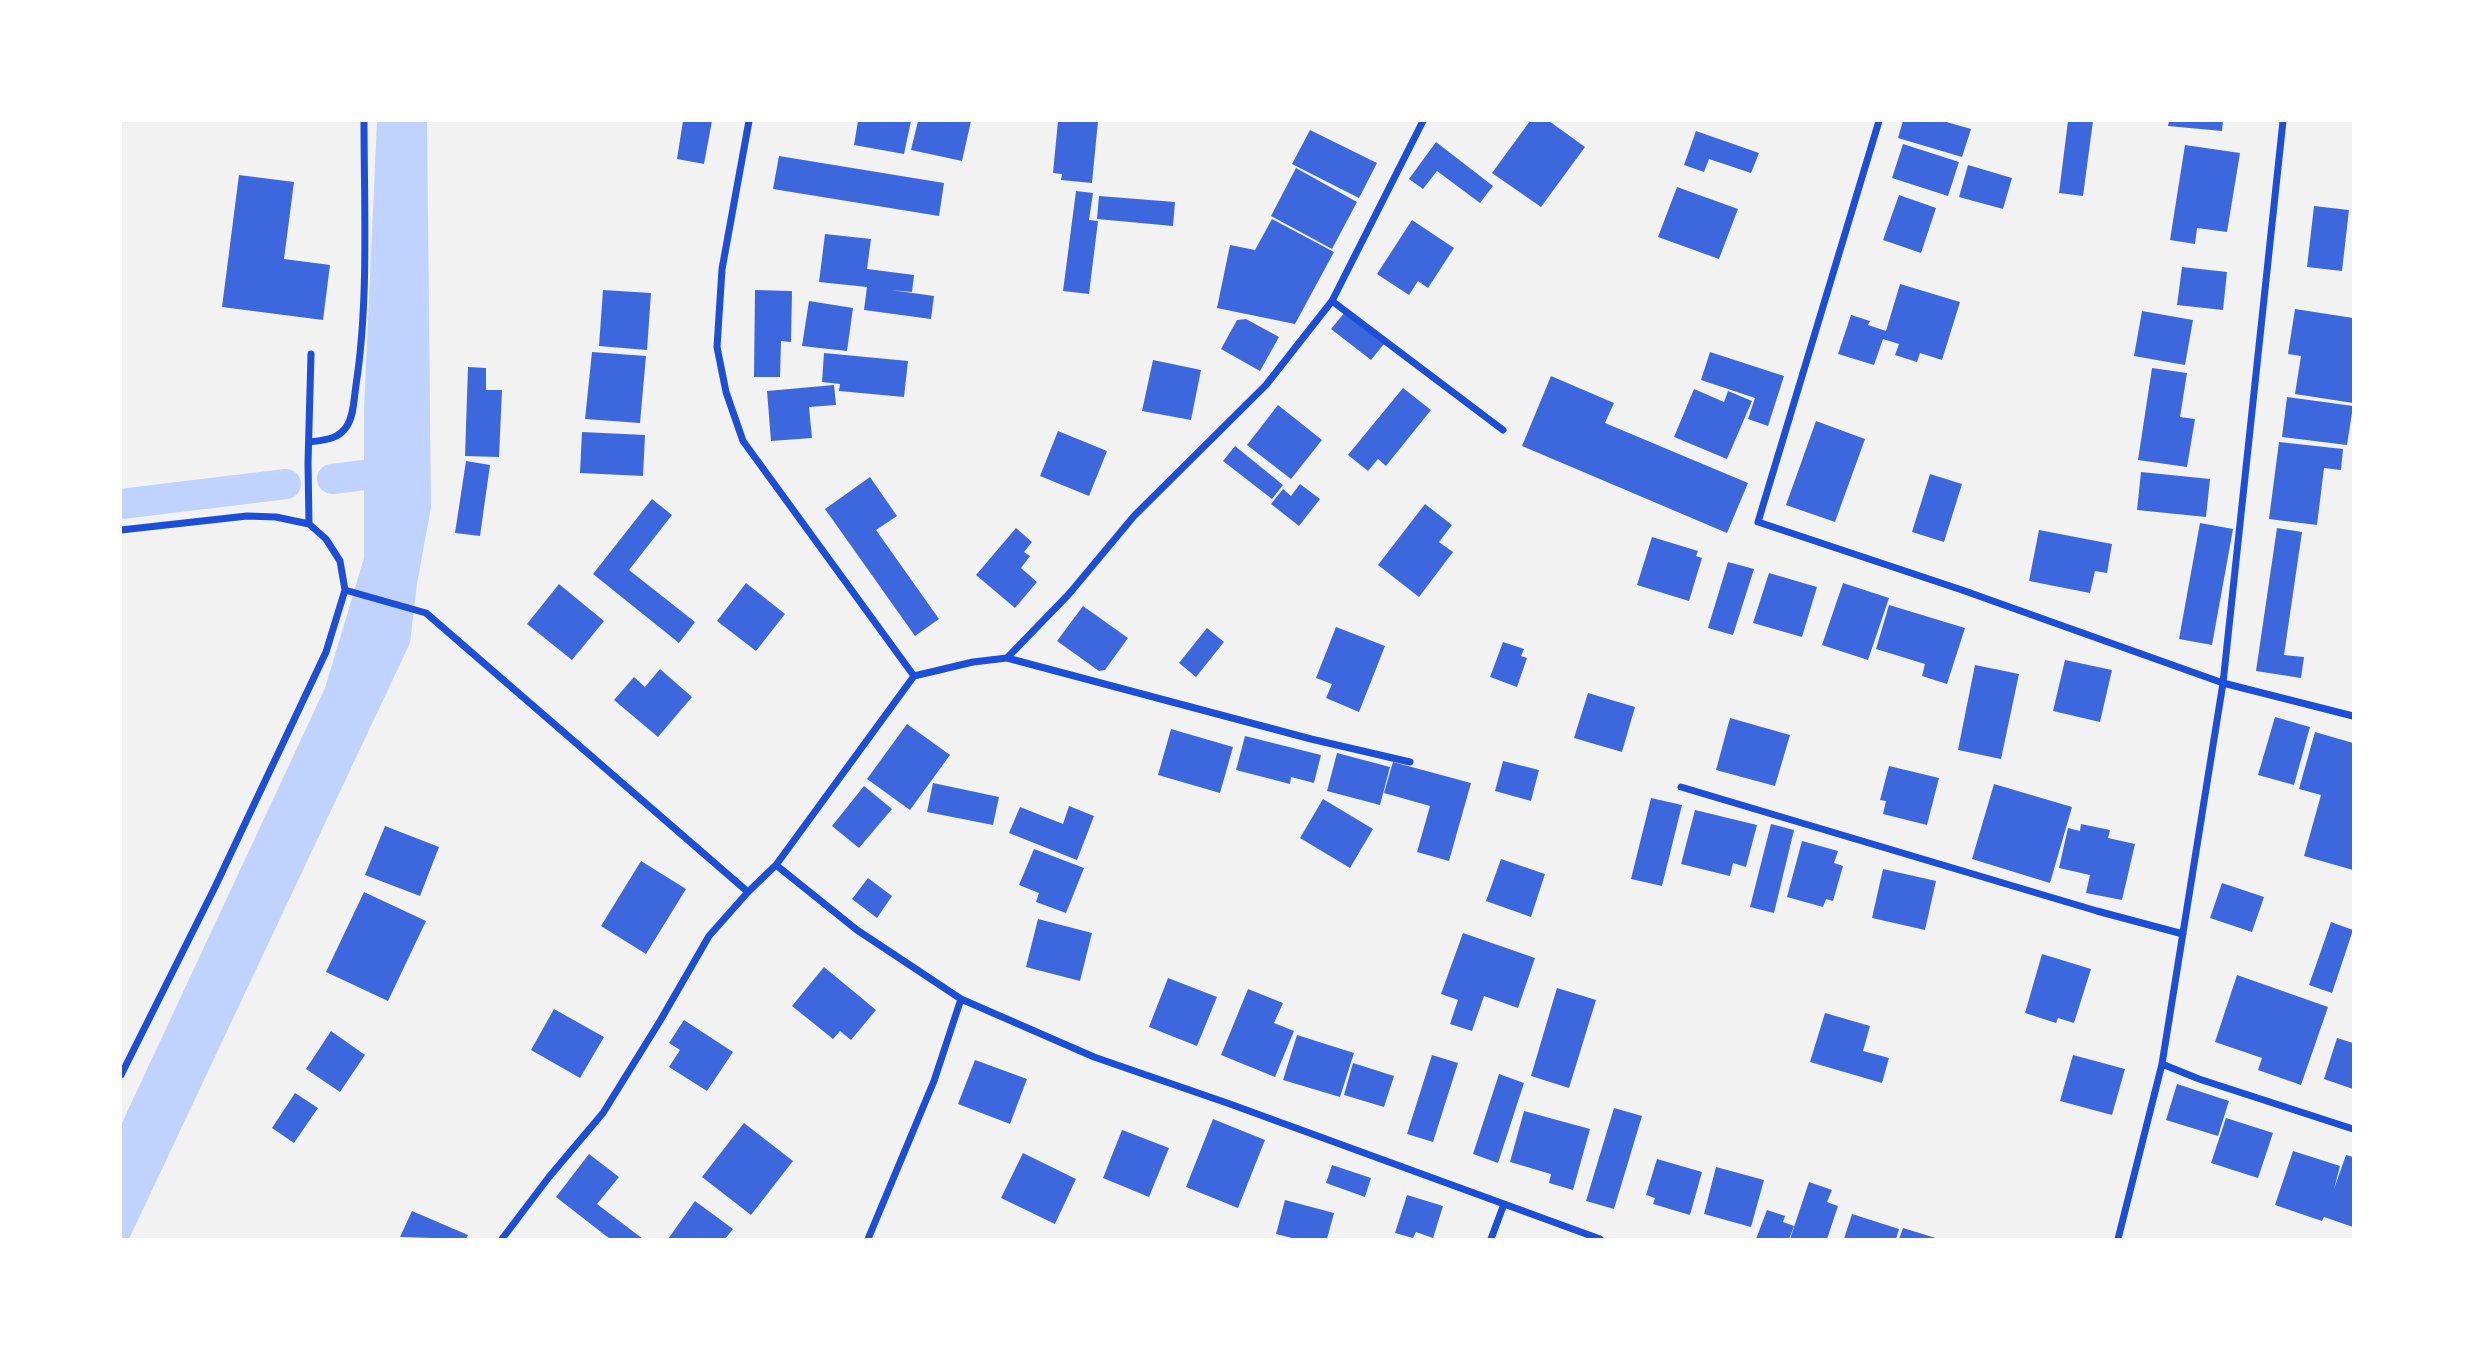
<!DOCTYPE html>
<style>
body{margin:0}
#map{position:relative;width:2474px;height:1360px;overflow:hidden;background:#f2f2f2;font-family:Barlow,sans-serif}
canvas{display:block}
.frame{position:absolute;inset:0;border:122px solid #fff;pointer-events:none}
</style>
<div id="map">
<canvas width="2474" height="1360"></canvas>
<div class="frame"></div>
</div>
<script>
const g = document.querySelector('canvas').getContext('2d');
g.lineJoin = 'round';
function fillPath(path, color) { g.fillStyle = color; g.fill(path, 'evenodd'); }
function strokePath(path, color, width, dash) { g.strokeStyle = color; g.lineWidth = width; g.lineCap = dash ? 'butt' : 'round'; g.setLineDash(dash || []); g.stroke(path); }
const water = new Path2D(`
 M377 121H427L431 507 417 584 410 643 129 1239H121V1125L325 688 364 558V410Z`);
const canal = new Path2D(`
 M332 479 397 471
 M121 504 286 484`);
const building = new Path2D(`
 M683 121H712L704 164 677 159Z
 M858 121H911L904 154 854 145Z
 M918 121H971L962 161 911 150Z
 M1058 121H1098L1092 183 1061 180 1062 174 1053 173Z
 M1530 121H1549L1585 147 1541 207 1492 173Z
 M1903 121H1943L1971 129 1962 157 1898 138Z
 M2068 121H2093L2083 196 2059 193Z
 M2169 121H2223L2222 131 2168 126Z
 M1310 130 1377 163 1359 198 1292 164Z
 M1696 131 1759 153 1751 173 1709 159 1704 172 1684 165Z
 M1436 142 1493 186 1480 203 1437 171 1423 189 1409 179Z
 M1903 144 1959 162 1948 196 1892 178Z
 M2185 145 2240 153 2227 232 2197 228 2195 244 2170 240Z
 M779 156 944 183 939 216 773 189Z
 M1968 165 2012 178 2003 209 1959 197Z
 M1296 168 1357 202 1332 249 1271 216Z
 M239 175 294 182 284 259 330 265 323 320 222 307Z
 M1677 187 1738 209 1719 259 1658 237Z
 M1076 191 1093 193 1089 220 1098 221 1089 294 1063 291Z
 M1899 195 1936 208 1921 253 1883 240Z
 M1099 196 1175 202 1173 226 1097 219Z
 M2314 206 2349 210 2342 271 2307 267Z
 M1272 219 1334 252 1295 324 1217 308 1230 245 1255 250Z
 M1412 220 1454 248 1428 288 1418 281 1409 295 1377 274Z
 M825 234 871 239 867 269 914 275 912 292 891 290 934 296 931 319 864 310 867 287 819 282Z
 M2182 267 2227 272 2223 310 2177 305Z
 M1900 284 1960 302 1942 360 1920 353 1917 362 1895 355 1899 344 1883 339 1874 365 1838 354 1851 315 1870 321 1868 325 1886 331Z
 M603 290 651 293 647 350 599 346Z
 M755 290 792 291 791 342 781 341 780 377H754Z
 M809 301 853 308 847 351 802 346Z
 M2295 309 2353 318V403L2295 394 2301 356 2288 354Z
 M2142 311 2193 320 2185 365 2134 356Z
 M1345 312 1384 344 1371 360 1331 329Z
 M1246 319 1279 337 1260 371 1221 349 1237 320Z
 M592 352 646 356 640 423 585 419Z
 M1710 352 1784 376 1768 426 1748 419 1755 398 1701 380Z
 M824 353 908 361 904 397 839 391 840 384 822 382Z
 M1153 360 1201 370 1191 420 1142 411Z
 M468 367 486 368V390H502L499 457 465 456Z
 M2152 368 2187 373 2180 417 2195 419 2187 467 2138 460Z
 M1551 376 1614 403 1605 423 1748 483 1727 533 1522 446Z
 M834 385 836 405 809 407 812 438 771 441 767 391Z
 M1403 388 1431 410 1386 466 1378 459 1368 471 1348 455Z
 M1694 389 1724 402 1728 391 1752 401 1727 459 1674 437Z
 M2287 397 2353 406 2347 445 2282 437Z
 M1278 405 1322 440 1291 479 1247 445Z
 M1816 421 1865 439 1835 522 1786 505Z
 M1058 431 1107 451 1089 496 1040 476Z
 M582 432 645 435 643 476 580 473Z
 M2279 442 2343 449 2341 470 2324 468 2317 525 2269 519Z
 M1235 446 1283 485 1272 499 1223 461Z
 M466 461 490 465 480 536 455 533Z
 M2141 472 2210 479 2206 517 2137 510Z
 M1930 474 1962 484 1944 542 1912 532Z
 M870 477 897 516 876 530 939 619 915 636 825 509Z
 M1300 484 1320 499 1299 526 1271 504 1283 489 1291 496Z
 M652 499 672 515 629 570 695 622 679 643 593 574Z
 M1425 504 1452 525 1439 542 1453 552 1419 597 1378 565Z
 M2200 523 2233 529 2212 645 2179 639Z
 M1016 528 1032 542 1024 552 1030 556 1021 568 1037 582 1015 608 976 575Z
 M2277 528 2302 532 2284 655 2304 657 2301 678 2256 671Z
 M2039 530 2112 544 2107 573 2095 571 2090 593 2029 581Z
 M1652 537 1698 551 1696 556 1702 558 1689 601 1637 585Z
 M1728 562 1754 569 1733 635 1708 628Z
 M1769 573 1817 587 1802 637 1753 623Z
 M746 583 785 614 756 651 717 621Z
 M1843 583 1889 598 1868 660 1822 645Z
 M559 584 604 621 572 660 527 624Z
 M1889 605 1965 628 1947 684 1922 676 1925 664 1876 649Z
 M1083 606 1128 638 1105 670 1099 671 1057 641Z
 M1336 627 1385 646 1359 712 1326 698 1332 684 1316 678Z
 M1207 628 1224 642 1196 677 1179 663Z
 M1503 642 1524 649 1521 656 1527 658 1517 687 1490 677Z
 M2065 660 2112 670 2100 722 2053 711Z
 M1975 665 2019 674 2001 759 1958 750Z
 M660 669 692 697 658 737 614 700 634 677 645 687Z
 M1588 693 1635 707 1622 752 1574 738Z
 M2275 717 2310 727 2294 785 2258 775Z
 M1730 718 1790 735 1775 786 1716 770Z
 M907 724 950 755 910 810 867 779Z
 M1171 729 1233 747 1220 793 1158 775Z
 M2315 732 2353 743V870L2304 856 2321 795 2299 789Z
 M1245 736 1321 755 1314 783 1291 777 1290 784 1236 770Z
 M1337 753 1390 767 1380 805 1327 791Z
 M1503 761 1539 770 1531 801 1495 791Z
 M1393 762 1471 783 1449 861 1417 852 1430 806 1384 793Z
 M1889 766 1939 778 1927 825 1883 814 1886 801 1880 800Z
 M933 783 999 797 993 825 927 812Z
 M1994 784 2072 807 2050 883 1972 859Z
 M864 786 892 809 859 848 832 826Z
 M1651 798 1682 805 1662 886 1631 879Z
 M1323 799 1373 829 1350 868 1300 838Z
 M1069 806 1094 816 1077 860 1009 833 1020 807 1063 824Z
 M1695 810 1757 825 1746 867 1733 863 1730 876 1681 864Z
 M1771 824 1794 830 1774 913 1750 907Z
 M2081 824 2110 830 2108 838 2135 844 2122 900 2086 893 2090 875 2059 868 2068 828 2080 831Z
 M385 826 439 847 420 896 365 875Z
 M1802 841 1838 851 1834 863 1843 866 1833 901 1826 899 1823 907 1787 897Z
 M1034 849 1084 868 1066 913 1036 902 1039 893 1019 885Z
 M1501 859 1545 874 1531 917 1486 901Z
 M641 861 686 889 646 954 601 926Z
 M1883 869 1936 881 1925 930 1872 918Z
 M868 878 892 896 877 918 852 899Z
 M2222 883 2264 897 2252 932 2210 918Z
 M364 892 426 921 388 1001 326 972Z
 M1038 919 1092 933 1080 981 1026 967Z
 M2331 922 2353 930 2332 993 2309 985Z
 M1463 933 1535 958 1518 1008 1484 996 1472 1031 1450 1024 1458 1000 1441 994Z
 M2042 954 2091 969 2074 1023 2058 1018 2056 1023 2025 1013Z
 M824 967 876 1010 851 1040 840 1031 833 1039 792 1006Z
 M2237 975 2328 1007 2301 1085 2258 1070 2262 1058 2215 1042Z
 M1168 978 1217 997 1197 1046 1149 1027Z
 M1557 988 1596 1000 1569 1088 1531 1076Z
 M1248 989 1283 1003 1274 1023 1294 1031 1275 1077 1221 1055Z
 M554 1009 604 1037 580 1078 531 1050Z
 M1825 1013 1870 1026 1863 1051 1889 1058 1882 1083 1810 1062Z
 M684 1020 733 1052 707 1091 669 1067 680 1050 669 1043Z
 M331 1031 365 1055 340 1092 306 1069Z
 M1297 1035 1354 1053 1340 1097 1283 1080Z
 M2337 1038 2353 1043V1089L2324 1079Z
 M1432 1055 1458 1063 1433 1142 1407 1134Z
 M2073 1055 2125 1069 2112 1115 2060 1101Z
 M975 1060 1027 1079 1010 1124 958 1104Z
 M1353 1063 1394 1076 1384 1107 1344 1095Z
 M1499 1074 1524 1083 1498 1163 1473 1154Z
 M2177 1084 2229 1101 2218 1136 2166 1120Z
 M295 1093 318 1108 294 1143 272 1128Z
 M1614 1108 1642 1116 1614 1209 1586 1201Z
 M1524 1111 1590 1129 1573 1190 1549 1183 1551 1174 1510 1162Z
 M2226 1118 2273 1133 2258 1178 2211 1163Z
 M1213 1119 1265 1140 1238 1208 1186 1187Z
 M744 1123 793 1161 751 1215 702 1177Z
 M1122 1130 1169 1148 1149 1197 1103 1178Z
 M2293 1151 2340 1166 2334 1189 2346 1155 2353 1157V1227L2324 1217 2322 1221 2275 1205Z
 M1023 1153 1076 1179 1055 1224 1001 1198Z
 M589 1154 619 1177 597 1204 643 1239H610L556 1197Z
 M1657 1159 1702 1172 1690 1215 1653 1204 1655 1198 1646 1195Z
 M1332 1165 1371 1178 1365 1197 1326 1183Z
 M1716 1167 1764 1180 1751 1227 1704 1214Z
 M1809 1182 1832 1190 1827 1202 1838 1206 1827 1239H1790Z
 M1407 1195 1443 1206 1433 1238 1416 1232 1413 1238 1395 1233Z
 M1285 1200 1334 1213 1327 1239H1296L1276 1234Z
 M695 1201 733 1229 725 1239H668Z
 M1767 1210 1785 1216 1783 1222 1794 1226 1789 1239H1756Z
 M412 1211 468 1235 466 1239 400 1237Z
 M1852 1214 1899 1229 1896 1239H1844Z
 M1903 1228 1939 1239H1899Z`);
const minor = new Path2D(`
 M749 121 722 269 717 347 726 392 743 441 914 676
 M1879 121 1758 522 1962 590 2223 683 2353 716
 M1332 301 1503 430
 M309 442C324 440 338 440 347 426 354 415 354 398 356 385 369 301 364 206 364 121
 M121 530 247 516 276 517 309 524
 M345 590 426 613 748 892
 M1007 658 1311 739 1410 762
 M914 676 973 662 1007 658 1069 594 1134 516 1266 385 1332 301 1423 121
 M1681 787 2097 911 2183 934
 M776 865 857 930 961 999 1094 1057 1230 1104 1600 1239
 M2162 1064 2199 1079 2353 1129
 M121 1075 215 887 326 652 345 590 340 561 326 539 309 524 308 463 311 354
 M502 1239 549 1177 603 1113 660 1021 709 936 748 892 776 865 914 676
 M868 1239 934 1081 961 999
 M1491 1239 1504 1204
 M2118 1239 2162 1064 2223 683 2283 121`);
fillPath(water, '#bfd3fe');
strokePath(canal, '#bfd3fe', 30);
fillPath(building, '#3d67dc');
strokePath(minor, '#1d4ed8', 7);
</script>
